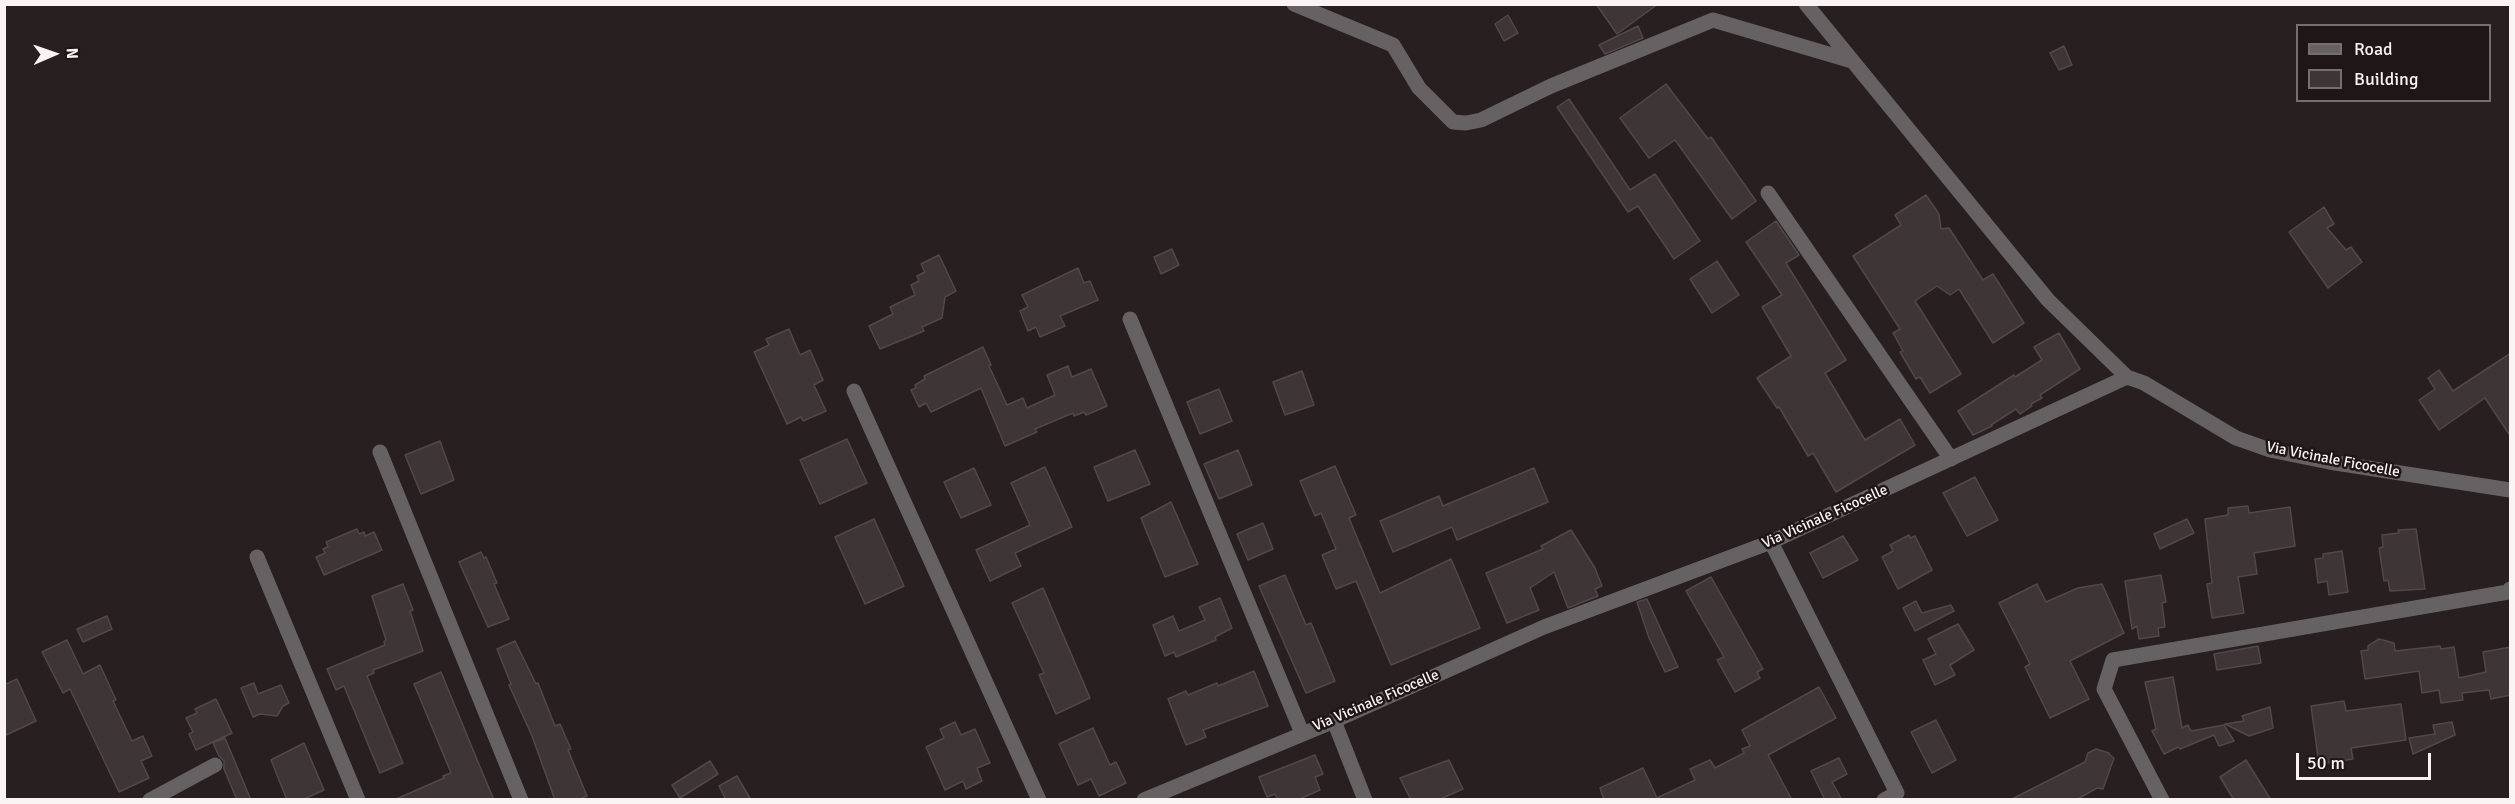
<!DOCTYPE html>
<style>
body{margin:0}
#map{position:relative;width:2515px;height:804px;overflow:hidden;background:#271f20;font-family:Signika,sans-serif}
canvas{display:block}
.frame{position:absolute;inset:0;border:6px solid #f9f3f4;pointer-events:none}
.legend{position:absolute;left:2296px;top:24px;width:195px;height:78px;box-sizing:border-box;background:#1e1617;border:2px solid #766e6f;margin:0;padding:8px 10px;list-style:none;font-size:18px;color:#f9f3f4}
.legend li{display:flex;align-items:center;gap:12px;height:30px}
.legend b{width:30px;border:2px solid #766e6f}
.north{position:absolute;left:24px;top:24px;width:60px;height:60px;-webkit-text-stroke:4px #1e1617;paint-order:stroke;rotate:88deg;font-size:16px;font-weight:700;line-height:24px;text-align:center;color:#f9f3f4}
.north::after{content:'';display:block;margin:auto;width:21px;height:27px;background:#f9f3f4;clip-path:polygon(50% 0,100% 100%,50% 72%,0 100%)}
.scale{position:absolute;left:2296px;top:753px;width:135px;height:27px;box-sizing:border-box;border:3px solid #f9f3f4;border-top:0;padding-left:8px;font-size:18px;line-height:21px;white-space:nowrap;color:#f9f3f4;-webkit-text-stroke:4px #1e1617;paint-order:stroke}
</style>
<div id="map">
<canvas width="2515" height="804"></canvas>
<div class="frame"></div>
<ul class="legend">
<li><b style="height:8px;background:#666162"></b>Road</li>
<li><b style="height:16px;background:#3e3536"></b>Building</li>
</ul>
<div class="north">N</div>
<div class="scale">50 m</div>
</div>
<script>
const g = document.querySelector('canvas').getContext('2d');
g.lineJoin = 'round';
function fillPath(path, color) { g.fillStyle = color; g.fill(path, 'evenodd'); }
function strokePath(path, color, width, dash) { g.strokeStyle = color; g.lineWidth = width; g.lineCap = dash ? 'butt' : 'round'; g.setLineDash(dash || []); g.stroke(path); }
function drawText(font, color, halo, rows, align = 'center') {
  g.font = font + ' Signika,sans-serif'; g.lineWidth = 5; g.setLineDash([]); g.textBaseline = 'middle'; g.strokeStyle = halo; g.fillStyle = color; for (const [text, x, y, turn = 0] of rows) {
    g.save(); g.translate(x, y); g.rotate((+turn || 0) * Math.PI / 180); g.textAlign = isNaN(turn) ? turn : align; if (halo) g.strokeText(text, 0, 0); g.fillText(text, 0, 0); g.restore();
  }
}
const building = new Path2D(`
 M1596 4H1658L1617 34Z
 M1508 15 1518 33 1504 41 1495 24Z
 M1638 26 1643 38 1605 54 1599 45Z
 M2064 46 2072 65 2059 70 2050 53Z
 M1666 84 1708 139 1711 137 1756 201 1732 219 1675 140 1649 158 1620 118Z
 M1569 99 1630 190 1655 174 1700 241 1674 259 1638 206 1628 212 1557 107Z
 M1926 195 1939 214 1941 229 1949 228 1983 280 1993 274 2024 323 1993 343 1959 289 1950 295 1937 286 1915 301 1961 374 1930 393 1920 377 1916 379 1900 352 1903 351 1893 333 1900 329 1853 256 1901 225 1895 215Z
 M2324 207 2334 224 2327 228 2346 250 2351 247 2362 262 2328 288 2289 232Z
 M1776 221 1799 255 1786 263 1846 360 1825 373 1865 440 1900 419 1915 445 1836 492 1813 453 1808 456 1779 407 1777 408 1757 378 1791 356 1762 307 1782 295 1746 242Z
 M1172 249 1179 265 1161 274 1154 257Z
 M939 255 956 291 945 297 942 318 922 327 924 331 880 349 869 326 893 314 890 307 915 295 911 285 919 281 917 276 925 272 921 264Z
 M1717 261 1739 295 1712 313 1690 279Z
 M1078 268 1084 283 1090 281 1098 300 1060 316 1065 326 1040 337 1036 327 1028 331 1020 311 1028 307 1022 295Z
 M789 329 800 355 810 350 823 380 814 385 826 411 803 421 801 417 787 424 754 352 769 345 766 339Z
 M2059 333 2080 369 2040 395 2042 398 2031 404 2032 406 2020 414 2016 409 1991 425 1992 426 1973 435 1958 411 2014 375 2015 377 2042 360 2034 347Z
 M983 347 991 365 989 366 1007 405 1023 398 1027 408 1055 395 1047 375 1068 366 1072 377 1091 369 1107 406 1086 415 1084 412 1074 416 1073 413 1035 429 1037 432 1005 446 981 388 931 412 926 403 919 407 911 390 916 388 915 385 925 379 924 376Z
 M2511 353V437L2485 398 2439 430 2419 400 2435 389 2428 378 2439 370 2453 391Z
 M1302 371 1314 405 1285 415 1273 382Z
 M1219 389 1232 421 1200 434 1187 402Z
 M847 439 867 483 820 504 800 460Z
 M440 441 454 480 421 494 405 455Z
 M1135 450 1150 484 1108 501 1094 467Z
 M1238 450 1252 485 1219 499 1204 464Z
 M1335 466 1356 515 1349 518 1380 593 1451 559 1480 628 1391 665 1356 581 1336 589 1322 555 1336 549 1321 513 1315 516 1300 481Z
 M1045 467 1072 527 1015 553 1021 566 990 581 976 550 1030 525 1011 483Z
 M974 468 991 505 961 518 944 482Z
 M1534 468 1548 502 1457 540 1452 527 1393 552 1380 521 1439 496 1443 506Z
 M1975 477 1998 520 1967 536 1943 493Z
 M1171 502 1198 564 1165 577 1141 518Z
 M2248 506 2249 513 2290 507 2295 546 2254 553 2257 574 2238 577 2244 613 2212 618 2207 584 2212 583 2205 519 2228 515V508Z
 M874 519 904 586 865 604 835 537Z
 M2187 519 2194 533 2160 549 2154 534Z
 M1263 523 1273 549 1248 560 1237 534Z
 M357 529 359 534 364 532 365 536 374 532 382 550 324 575 316 557 325 553 323 549 328 547 326 542Z
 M2416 529 2425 589 2390 591 2388 580 2384 581 2379 548 2383 547 2382 535 2399 533 2398 530Z
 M1571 530 1595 568 1602 586 1595 589 1598 596 1568 608 1554 572 1530 588 1539 610 1507 623 1486 573 1543 549 1541 546Z
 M1909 535 1910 538 1915 536 1932 570 1898 589 1882 557 1893 551 1890 545Z
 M1843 536 1858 560 1823 578 1810 553Z
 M2342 551 2348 592 2329 595 2327 581 2318 583 2315 559 2323 558V554Z
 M481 552 484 558 486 557 497 583 494 584 509 619 488 627 459 562Z
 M1285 575 1306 625 1311 623 1335 681 1306 693 1259 586Z
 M2161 575 2166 602 2162 603 2165 627 2158 628 2159 636 2139 639 2137 626 2132 629 2125 581Z
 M1711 577 1763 669 1757 672 1760 678 1735 692 1717 660 1724 657 1686 591Z
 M403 584 413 610 410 611 423 651 373 670 374 673 367 676 403 763 380 773 344 686 336 690 327 669 385 645 384 642 386 640 372 596Z
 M2037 584 2046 602 2078 588 2102 584 2124 633 2070 661 2089 699 2050 718 2025 667 2030 664 1999 603Z
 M1043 588 1090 698 1056 714 1039 675 1044 673 1012 603Z
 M1220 598 1232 628 1215 637 1216 640 1176 657 1174 652 1165 656 1153 625 1173 616 1179 631 1205 620 1199 607Z
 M1647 599 1678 667 1665 672 1649 638 1637 602Z
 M1916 601 1922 613 1951 605 1954 611 1915 631 1903 608Z
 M107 616 112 629 83 642 77 629Z
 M1958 624 1974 650 1950 665 1955 675 1935 685 1923 660 1936 654 1928 639Z
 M2379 639 2394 643 2395 651 2440 646 2441 649 2454 647 2459 678 2486 672 2483 652 2511 647V695L2491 699 2489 690 2462 693 2463 700 2441 703 2439 690 2422 693 2419 671 2365 679 2361 651 2368 650V646Z
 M67 640 83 674 100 665 116 700 113 701 132 741 143 736 152 756 141 761 149 778 119 792 70 689 63 693 42 652Z
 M515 641 536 684 538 683 555 726 560 724 571 749 568 750 587 796 578 800H555L532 736 509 685 511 684 497 649Z
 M2258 646 2261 663 2217 670 2214 654Z
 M1254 671 1268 706 1203 730 1206 737 1186 745 1168 699 1186 691 1188 695 1217 683 1218 686Z
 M441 672 478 762 494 800H394L444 778 443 776 451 773 414 684Z
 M2173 677 2182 728 2188 725 2191 731 2224 725 2234 741 2219 746 2214 735 2180 749 2178 747 2164 754 2152 731 2156 729 2145 682Z
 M17 679 36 721 4 736V685Z
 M254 683 258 694 281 685 289 703 283 706 277 716 260 714 253 717 241 688Z
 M1819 687 1836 718 1768 755 1792 800H1604L1600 788 1643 768 1657 798 1695 780 1690 769 1710 760 1715 768 1744 753 1742 749 1750 746 1742 730Z
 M216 699 232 733 196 750 189 734 193 732 186 718 197 713 195 709Z
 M2344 701 2346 711 2401 704 2406 740 2351 748 2353 759 2319 764 2311 706Z
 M2270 707 2273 728 2249 736 2225 724 2244 721 2242 716Z
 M1936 720 1956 760 1932 773 1911 732Z
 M955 722 961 735 975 729 990 763 977 768 982 781 966 789 963 781 945 790 926 747 944 738 940 729Z
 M2452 722 2455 735 2413 754 2409 738 2435 734 2433 725Z
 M1093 728 1110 765 1116 762 1126 783 1099 796 1091 779 1078 785 1059 744Z
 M225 738 251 800H237L224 769V761L219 756 213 743Z
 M304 743 324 790 302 800H287L271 760Z
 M2096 749 2109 753V754L2114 758 2103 789 2097 788 2076 800H2010L2085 762 2088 753Z
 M1315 755 1323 774 1315 777 1320 790 1297 800H1278L1275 794 1267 797 1259 777Z
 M1839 758 1847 774 1832 782 1842 800H1825L1811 771Z
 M1449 760 1463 789 1438 800H1411L1400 778Z
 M2246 760 2271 800H2234L2220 777Z
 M710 761 718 774 680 798 672 785Z
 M737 776 751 800H726L719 786Z`);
const minor = new Path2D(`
 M1294 4 1393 45 1419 88 1453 122 1466 123 1481 120 1551 86 1713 20 1852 61
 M1806 4 2048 300 2127 377
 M1768 193 1951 459
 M1130 319 1302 733
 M854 391 1039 800
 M380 452 521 800
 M1771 542 1897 793 1884 800
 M257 557 358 800
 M1334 721 1365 800
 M150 800 215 765
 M1144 800 1334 721 1544 627 1771 542 2127 377 2144 383 2236 438 2270 450 2329 462 2510 490
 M2162 800 2104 689 2113 660 2508 592 2510 589`);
const streetNames = [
 ["Via Vicinale Ficocelle",2333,460,11],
 ["Via Vicinale Ficocelle",1825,517,-24],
 ["Via Vicinale Ficocelle",1376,701,-23]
];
fillPath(building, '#3e3536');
strokePath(building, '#524849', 1.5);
strokePath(minor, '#666162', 15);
drawText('15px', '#f9f3f4', '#1e1617', streetNames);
</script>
